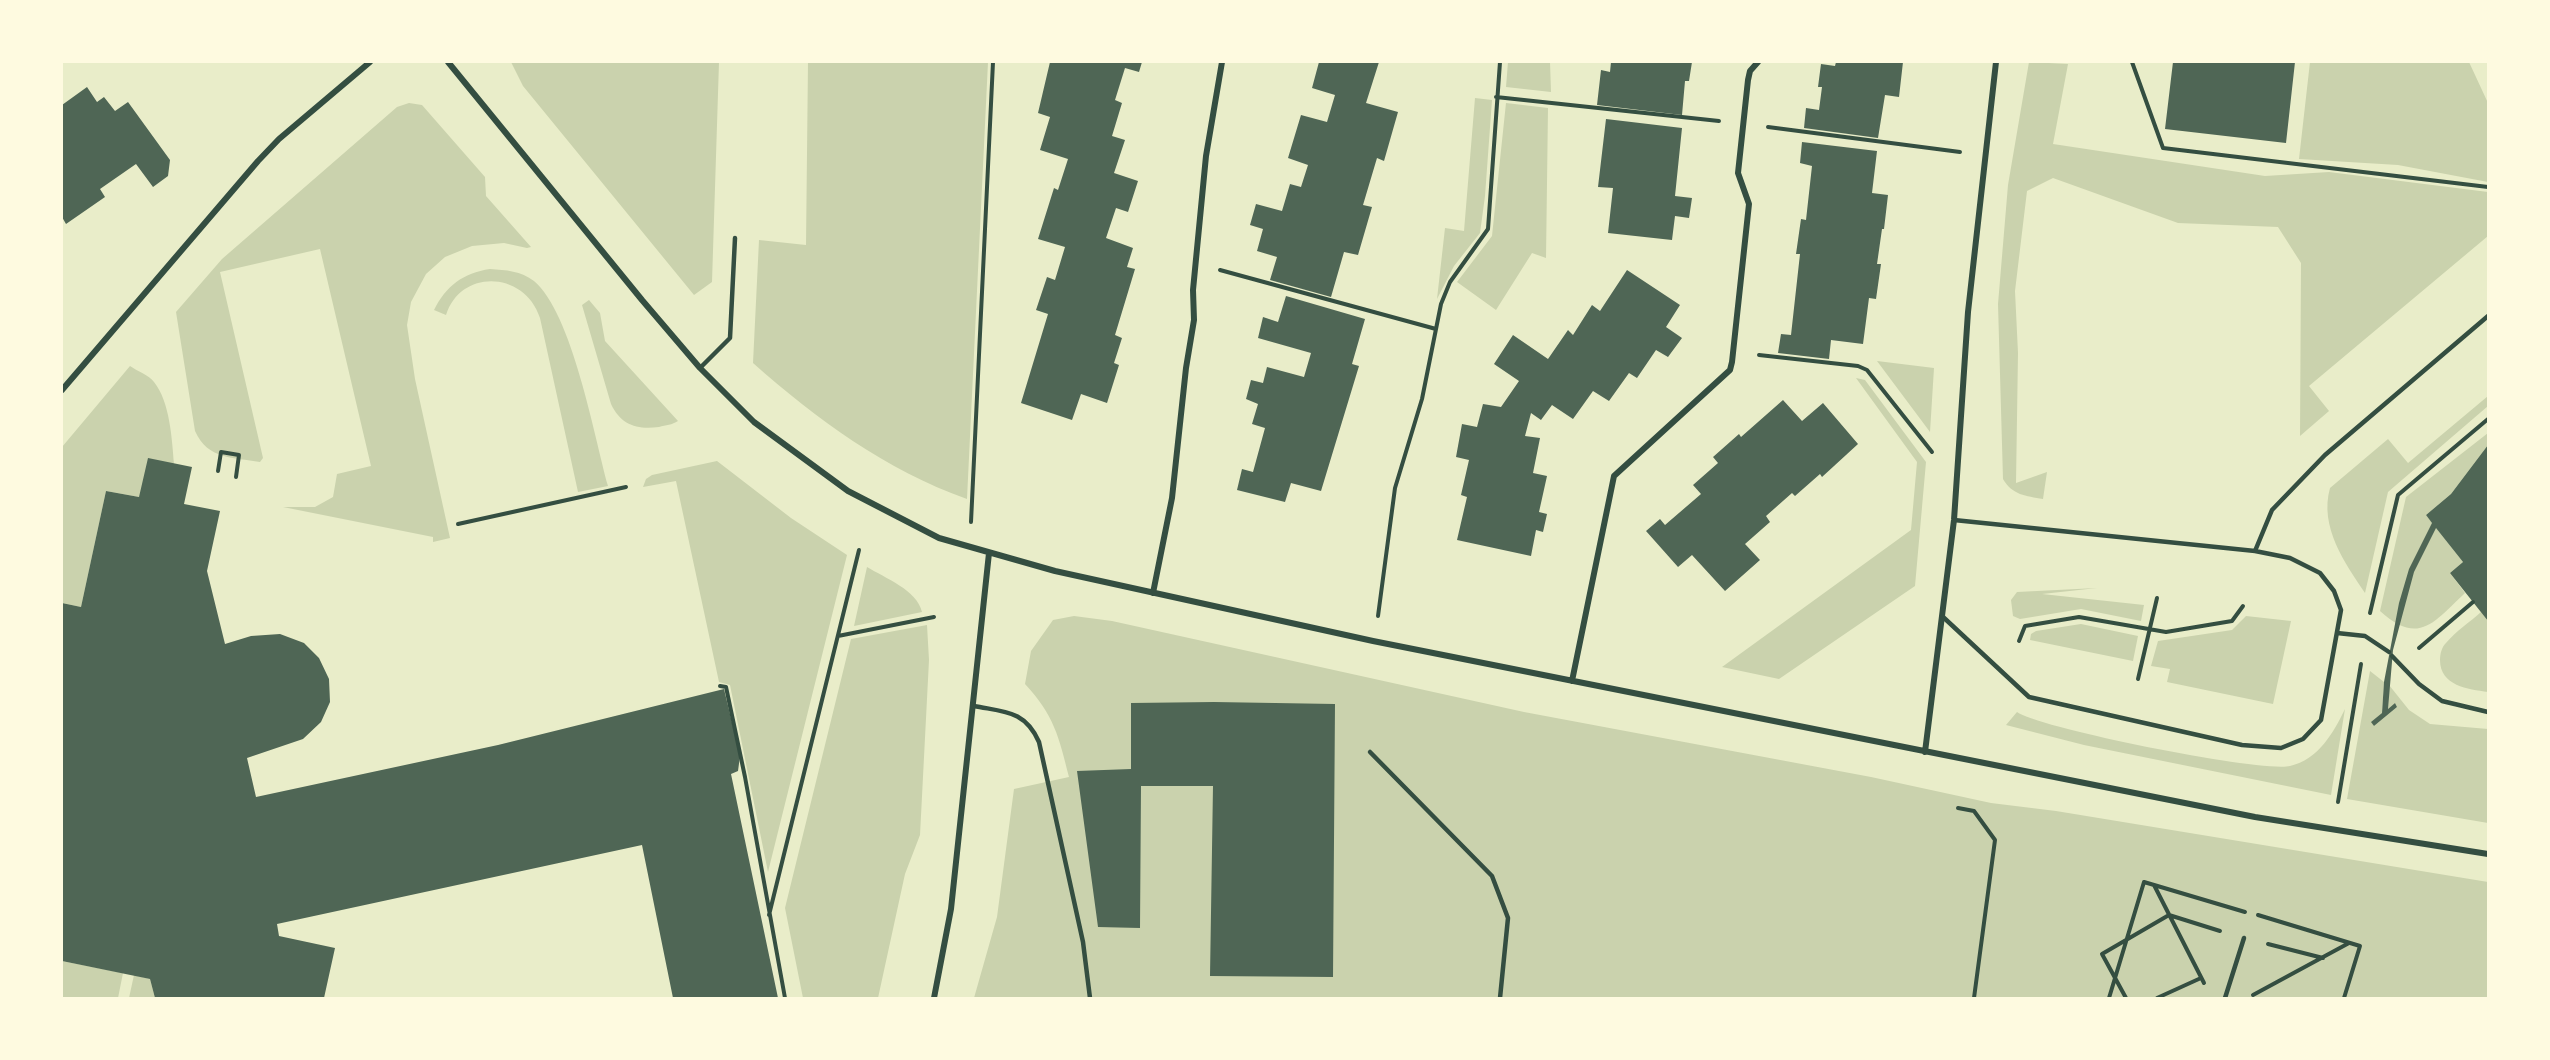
<!DOCTYPE html>
<style>
body{margin:0}
#map{position:relative;width:2550px;height:1060px;overflow:hidden;background:#e9edc9;font-family:"Golos Text",sans-serif}
canvas{display:block}
.frame{position:absolute;inset:0;border:63px solid #fefae0;pointer-events:none}
</style>
<div id="map">
<canvas width="2550" height="1060"></canvas>
<div class="frame"></div>
</div>
<script>
const g = document.querySelector('canvas').getContext('2d');
g.lineJoin = 'round';
function fillPath(path, color) { g.fillStyle = color; g.fill(path, 'evenodd'); }
function strokePath(path, color, width, dash) { g.strokeStyle = color; g.lineWidth = width; g.lineCap = dash ? 'butt' : 'round'; g.setLineDash(dash || []); g.stroke(path); }
const green = new Path2D(`
 M511 62H719L712 282 694 295 523 86Z
 M808 62H988L967 499C886 470 816 419 753 363L759 240 806 245Z
 M1508 62H1550L1551 92 1506 87Z
 M2029 62 2068 64 2053 144 2265 176 2329 172 2488 192V236L2309 386 2329 411 2300 436 2301 263 2278 227 2178 223 2053 178 2027 191 2015 291 2018 353 2016 483 2047 472 2043 499C2026 496 2012 495 2003 479L1998 304 2008 185Z
 M2310 62H2469L2488 103V182L2398 165 2299 159Z
 M1475 98 1492 100 1485 196 1480 233 1454 266 1437 299 1445 228 1464 231Z
 M409 103 422 105 485 177 486 196 531 247 527 248 504 243 472 246 445 257 426 274 411 302 407 325 415 379 450 538 433 542V537L283 507H315L333 497 337 474 371 466 320 249 220 272 263 458 260 462C233 457 208 460 195 431L176 312 222 259 397 107Z
 M1506 103 1548 108 1546 258 1532 253 1496 310 1457 282 1492 236Z
 M490 269C506 270 521 271 534 281 572 313 594 435 608 486L578 492 540 318C525 271 461 268 446 315L434 310C446 286 463 273 490 269Z
 M589 300 600 313 605 341 678 421C672 425 666 425 659 427 637 430 621 425 611 404L582 305Z
 M1877 361 1934 368 1930 432Z
 M130 366C137 371 149 375 154 382 170 402 172 439 174 464L139 497 106 491 81 607 62 603V447Z
 M1856 378 1865 380 1926 462 1915 586 1779 679 1722 667 1911 530 1917 462Z
 M2488 396V406L2388 492 2365 593C2345 563 2319 527 2330 488L2388 439 2408 463Z
 M2488 433V445L2451 494 2426 515 2463 562 2450 573 2465 593C2435 621 2419 647 2380 611L2406 497Z
 M717 461 791 518 847 555 768 872 730 685 719 682 676 481 643 487 646 479 652 475Z
 M867 567C885 578 917 590 922 612L854 626Z
 M2097 588 2042 594 2144 605 2141 621 2081 609 2020 619 2013 616 2011 600 2017 592Z
 M2481 612 2488 621V692C2468 689 2440 686 2440 660 2440 653 2442 647 2446 643 2456 631 2470 622 2481 612Z
 M1074 616 1112 621 1524 712 1871 777 1991 803 2056 811 2488 882V998H974L997 917 1014 789 1069 777C1059 737 1054 715 1025 684L1031 651 1053 620Z
 M2246 616 2291 621 2273 704 2167 682 2170 669 2151 666 2158 641 2232 630Z
 M2081 624 2138 636 2133 661 2030 640 2031 634 2036 631Z
 M927 625 929 660 920 835 905 874 878 998H803L785 908 851 639Z
 M2370 671 2384 682 2382 713 2372 722 2374 726 2397 707 2395 703 2388 709 2389 685 2409 710 2430 724 2488 729V823L2347 799Z
 M2345 709 2331 795 2084 745 2006 725 2017 712C2038 728 2262 773 2290 766 2318 760 2334 732 2345 709Z
 M62 961 123 973 118 998H62Z
 M134 975 150 979 155 998H129Z`);
const building = new Path2D(`
 M1050 62H1142L1139 72 1125 68 1115 100 1122 103 1112 136 1125 140 1114 173 1138 181 1128 212 1116 208 1106 238 1133 248 1127 267 1135 269 1115 335 1122 338 1114 363 1119 365 1107 403 1081 394 1072 420 1021 403 1048 314 1036 310 1047 277 1055 280 1065 247 1038 239 1054 188 1058 190 1068 159 1040 150 1050 117 1038 113Z
 M1319 62H1379L1366 103 1398 112 1384 161 1377 158 1363 205 1372 207 1358 255 1344 252 1331 297 1270 280 1277 257 1257 251 1263 229 1250 225 1256 204 1282 211 1290 184 1301 187 1308 165 1288 158 1301 115 1327 122 1335 95 1312 88Z
 M1611 62H1692L1689 81H1685L1682 115 1597 105 1601 70 1610 72Z
 M1836 62H1903L1899 97 1885 95 1878 138 1804 128 1806 108 1819 110 1822 87H1818L1821 64 1835 66Z
 M2173 62H2295L2286 143 2165 129Z
 M87 87 97 102 104 97 115 111 128 102 170 160 168 176 153 187 136 164 100 189 105 197 66 224 62 217V105Z
 M1606 119 1682 128 1675 196 1692 198 1689 218 1675 216 1672 240 1608 233 1613 188 1598 187Z
 M1802 142 1877 151 1872 193 1888 195 1884 229H1882L1877 264H1881L1876 299 1869 298 1863 344 1831 340 1829 359 1778 353 1781 334 1791 335 1800 254H1796L1801 219 1806 220 1812 166 1800 163Z
 M1627 270 1680 305 1666 327 1682 338 1668 357 1656 350 1637 378 1629 373 1609 401 1593 391 1573 419 1552 405 1541 420 1531 413 1525 436 1540 438 1533 473 1547 476 1539 512 1547 514 1543 532 1536 530 1531 556 1457 540 1467 497 1461 495 1469 460 1456 457 1462 424 1477 427 1483 404 1501 407 1519 381 1494 364 1513 335 1548 359 1568 330 1573 335 1592 305 1600 311Z
 M1286 296 1365 319 1352 364 1359 366 1321 491 1291 483 1285 502 1237 490 1242 469 1253 472 1265 428 1252 424 1258 404 1246 399 1251 380 1263 383 1267 367 1304 377 1311 353 1258 338 1263 317 1278 322Z
 M1783 400 1802 421 1823 403 1858 444 1822 477 1820 474 1795 496 1792 493 1766 516 1770 522 1745 544 1760 560 1725 591 1692 555 1678 567 1646 531 1660 519 1665 525 1701 494 1693 485 1718 463 1713 457 1739 434 1741 437Z
 M2488 445V621L2450 573 2463 562 2436 528 2414 572 2393 650 2388 709 2395 703 2397 707 2374 726 2371 722 2382 713 2384 682 2399 603 2409 569 2432 523 2426 515 2451 494Z
 M148 458 192 467 184 504 220 511 207 571 225 644 251 636 280 634 304 643 319 658 329 679 330 702 321 722 303 739 247 758 256 797 498 745 724 689 740 756 738 771 731 774 778 998H673L642 845 277 924 279 936 335 948 324 998H155L150 979 62 961V603L81 607 106 491 139 497Z
 M1214 702 1335 704 1333 977 1210 976 1213 786H1141L1140 928 1098 927 1077 771 1131 769V703Z`);
const path = new Path2D(`
 M2132 62 2163 148 2488 187
 M1496 97 1719 121
 M1768 127 1960 152
 M1220 270 1436 329
 M1759 355 1858 366 1867 370 1932 452
 M218 471 221 452 239 455 236 477
 M971 522 993 62
 M458 524 626 487
 M2370 613 2398 495 2488 419
 M1378 616 1395 488 1422 399 1441 304 1450 282 1488 229 1500 62
 M838 636 934 617
 M2019 641 2025 626 2079 617 2166 632 2232 621 2243 606
 M2419 648 2473 602
 M2138 679 2157 598
 M720 686 726 687 745 777 785 998
 M2338 802 2361 664
 M1958 808 1974 811 1995 840 1974 998
 M2154 885 2204 983
 M769 915 859 550
 M2258 915 2360 946 2344 998
 M2268 944 2323 958
 M2253 995 2349 943
 M2109 998 2144 882 2245 912
 M2126 998 2102 954 2169 915 2220 931
 M2157 998 2201 978`);
const service = new Path2D(`
 M700 368 730 338 735 238
 M2255 551 2272 510 2325 455 2488 316
 M1942 616 2029 697 2242 745 2281 748 2303 739 2321 720 2341 610 2334 591 2320 573 2290 558 2255 551 1954 520
 M2337 633 2365 636 2389 652
 M2392 656 2419 684 2442 701 2488 712
 M974 706C1004 712 1025 710 1039 742L1083 942 1090 998
 M1370 752 1492 876 1508 918 1500 998
 M2225 998 2244 938`);
const minor = new Path2D(`
 M448 62 642 300 700 368 754 422 848 491 939 538 1055 571 1373 641 2255 817 2488 854
 M62 390 258 161 279 139 370 62
 M1153 593 1172 498 1186 368 1194 320 1193 290 1206 156 1222 62
 M1572 681 1614 476 1730 370 1732 362 1749 204 1738 173 1748 80 1750 71 1758 62
 M1925 752 1954 520 1968 312 1996 62
 M934 998 951 909 989 553`);
fillPath(green, '#cad2ad');
fillPath(building, '#4f6655');
strokePath(path, '#344e41', 4);
strokePath(service, '#344e41', 4.5);
strokePath(minor, '#344e41', 6);
</script>
